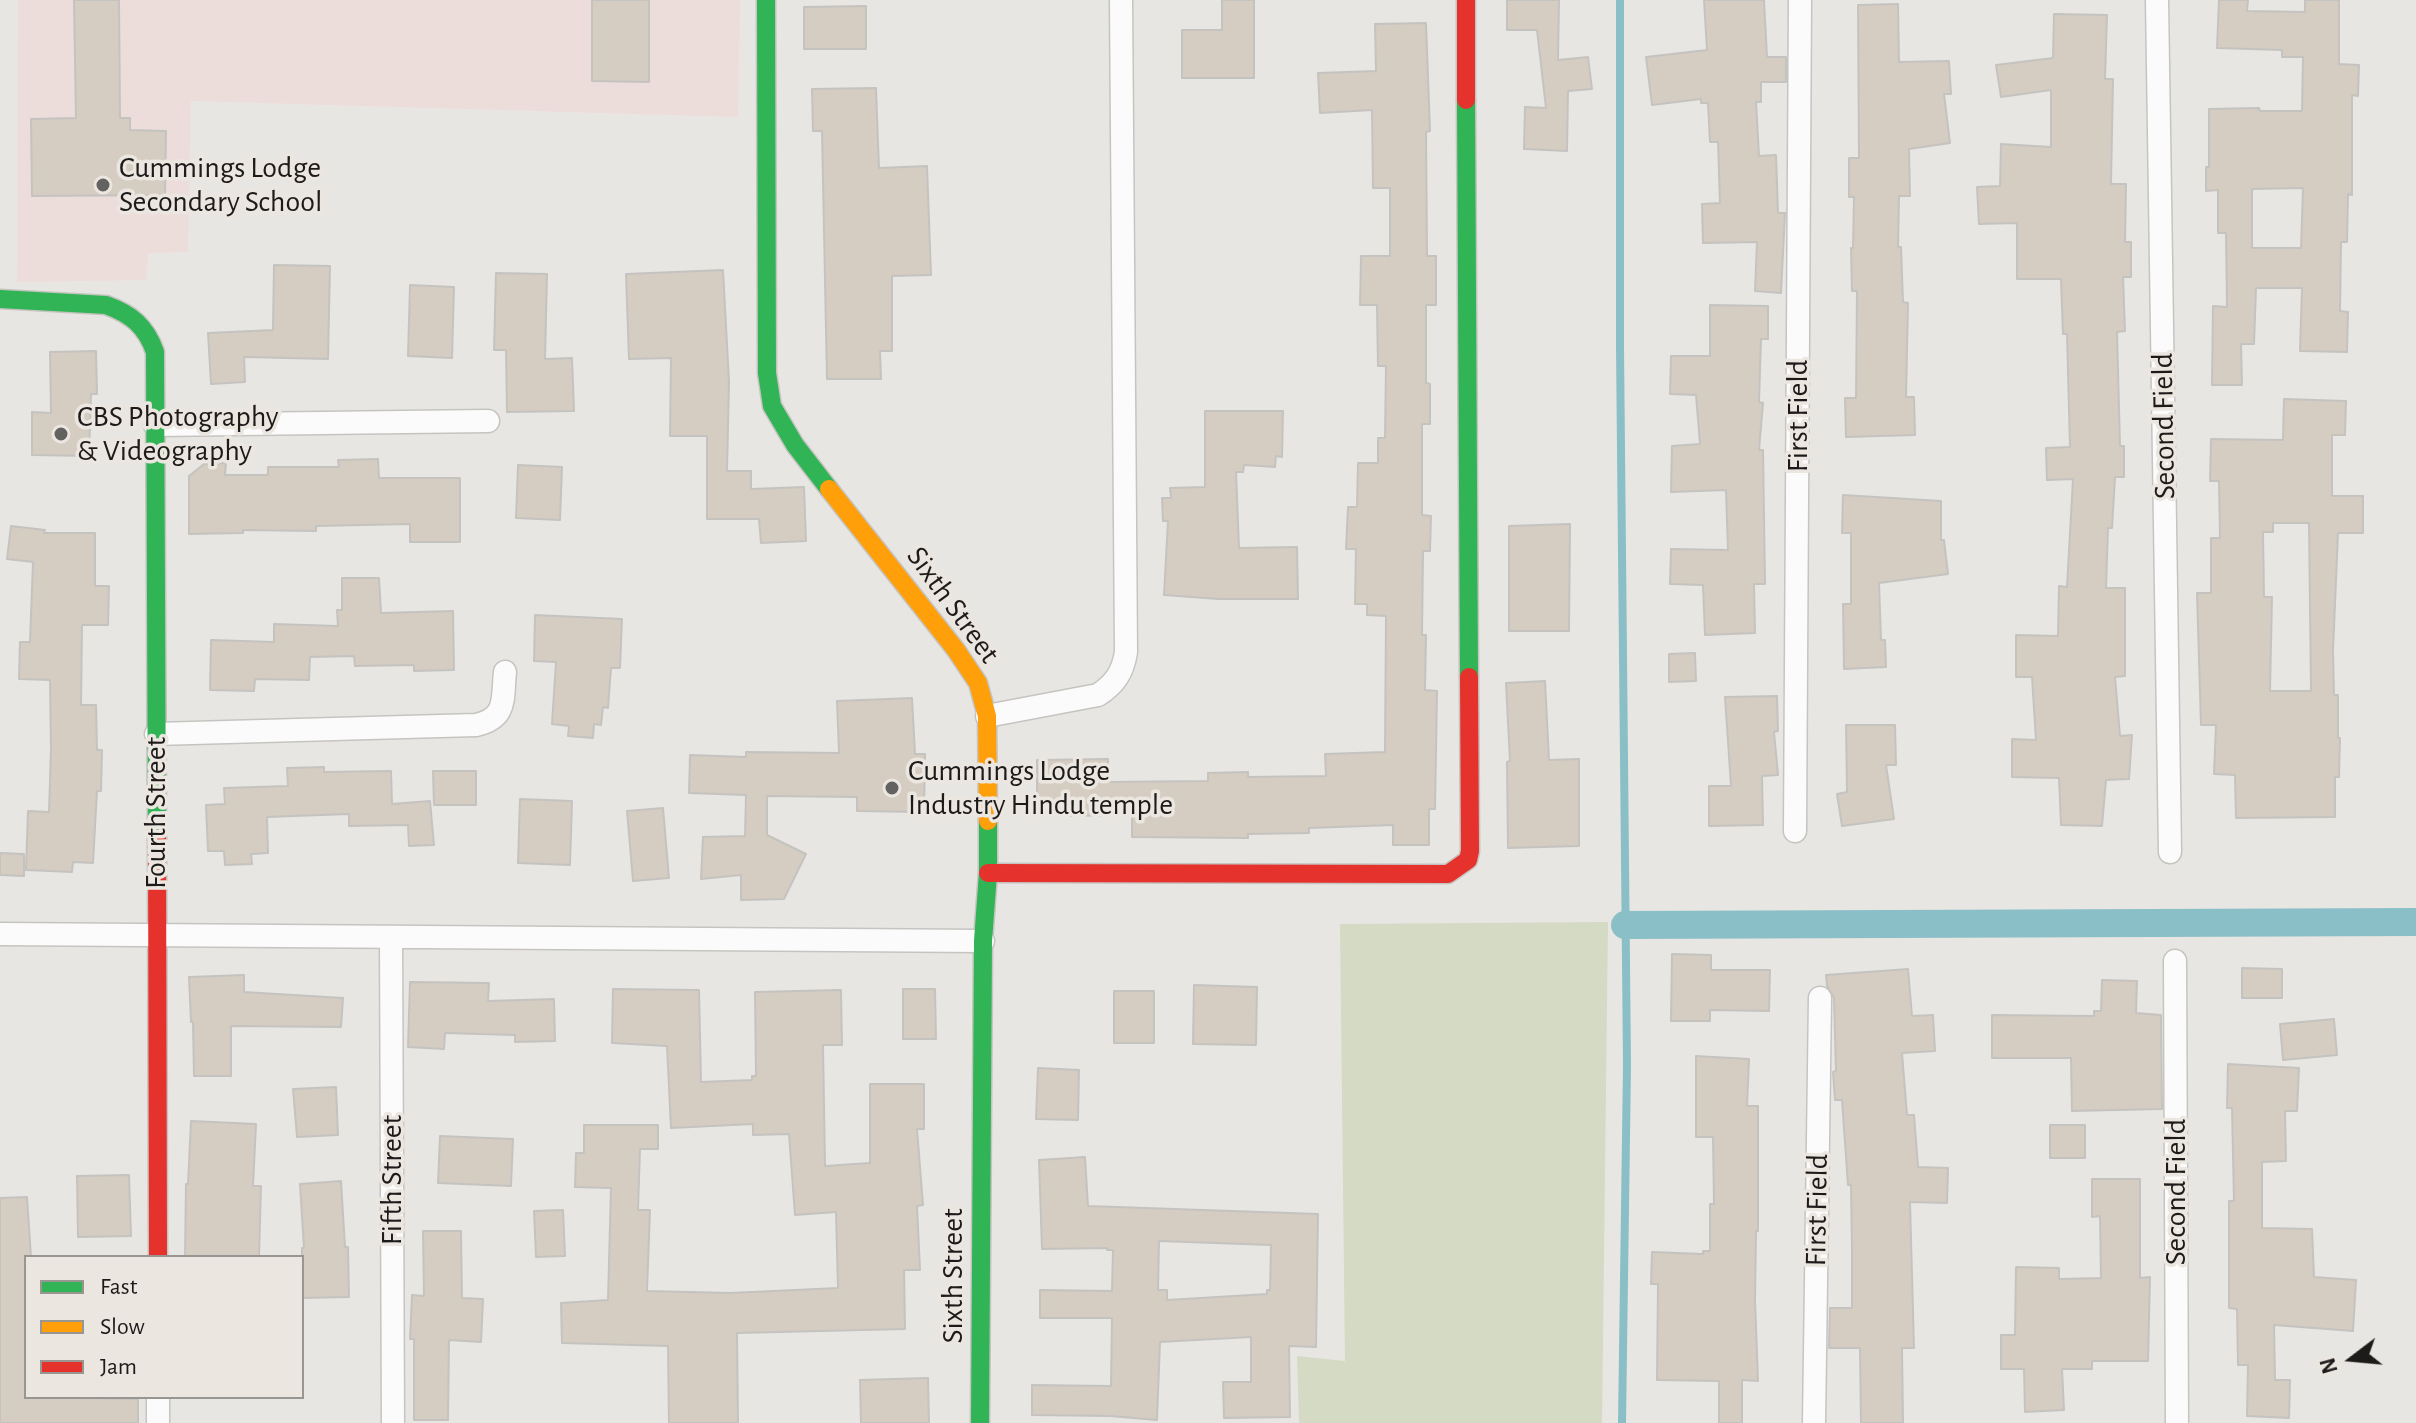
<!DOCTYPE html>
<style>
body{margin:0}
#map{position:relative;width:2416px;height:1423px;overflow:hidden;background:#e8e6e3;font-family:"Alegreya Sans",sans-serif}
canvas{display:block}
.legend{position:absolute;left:24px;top:1255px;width:280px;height:144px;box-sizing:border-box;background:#ebe6e0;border:2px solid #999591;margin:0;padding:10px 14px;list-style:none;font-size:24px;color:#1d1b1a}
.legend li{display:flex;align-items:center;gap:16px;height:40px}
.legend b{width:40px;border:2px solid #999591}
.north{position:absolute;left:2312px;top:1319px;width:80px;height:80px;-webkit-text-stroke:6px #ebe6e0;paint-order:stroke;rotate:254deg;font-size:22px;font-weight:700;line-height:32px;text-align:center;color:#1d1b1a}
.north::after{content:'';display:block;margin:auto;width:28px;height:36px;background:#1d1b1a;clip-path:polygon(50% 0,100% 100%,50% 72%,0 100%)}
</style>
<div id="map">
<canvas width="2416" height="1423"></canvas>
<ul class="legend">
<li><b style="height:10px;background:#30b455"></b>Fast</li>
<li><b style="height:10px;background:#ff9f0a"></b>Slow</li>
<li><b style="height:10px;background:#e5322d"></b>Jam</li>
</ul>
<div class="north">N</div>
</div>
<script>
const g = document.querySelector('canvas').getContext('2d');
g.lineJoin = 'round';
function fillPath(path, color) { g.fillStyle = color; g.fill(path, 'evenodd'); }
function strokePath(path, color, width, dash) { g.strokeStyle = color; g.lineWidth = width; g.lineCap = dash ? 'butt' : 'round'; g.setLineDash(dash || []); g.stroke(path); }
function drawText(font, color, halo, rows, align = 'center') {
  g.font = font + ' "Alegreya Sans",sans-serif'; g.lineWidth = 7; g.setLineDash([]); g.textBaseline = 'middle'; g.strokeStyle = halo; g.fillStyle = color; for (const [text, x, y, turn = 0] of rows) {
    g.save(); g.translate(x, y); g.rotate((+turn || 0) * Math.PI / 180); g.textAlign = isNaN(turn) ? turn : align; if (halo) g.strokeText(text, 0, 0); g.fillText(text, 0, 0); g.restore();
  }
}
const education = new Path2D(`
 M18 0H740L738 117 191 101 188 252 148 253 146 280 17 282Z`);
const green = new Path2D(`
 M1608 922 1602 1423H1299L1297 1356 1345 1361 1340 924Z`);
const stream = new Path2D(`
 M1620 0V347L1627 1065 1622 1423`);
const canal = new Path2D(`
 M1625 925 2416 922`);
const building = new Path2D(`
 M74 0H119L120 118H130V130L166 131 165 195 32 196 31 119 76 118Z
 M592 0H649V82L592 81Z
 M1222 0H1254V78H1182V30H1222Z
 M1507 0H1559L1558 60 1588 57 1592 89 1568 91 1567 151 1524 149 1525 107 1546 108 1537 30H1507Z
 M1704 0H1764L1767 57H1786V82H1761V102H1756L1759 156 1776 155 1778 213H1785L1781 293 1755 291 1757 242 1703 243 1702 204 1720 203 1718 142H1710L1708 103H1701V99L1652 105 1646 57 1707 50Z
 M2219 0H2248L2247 11 2305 12V0H2339V64L2359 65 2358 96 2352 95V195L2348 194 2347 242H2341L2340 311 2348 312 2347 352 2300 351 2302 288H2256L2254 344H2241L2242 385H2212L2213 306 2227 307 2226 233H2218V190L2206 191V167H2209V109L2259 108 2260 111H2302L2303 57H2282V50L2217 48ZM2303 188 2301 248H2252V189Z
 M1898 4 1899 62 1949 61 1951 94H1944L1950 143 1909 149 1910 196H1899L1898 247H1901L1903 302 1908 303 1906 397H1914L1915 435 1846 437 1845 398H1856L1857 291H1852L1851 248H1853L1854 197H1849V158H1859L1858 5Z
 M866 6V49H804V7Z
 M2054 14 2107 15 2105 79H2113L2111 184H2126L2125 242H2131V277H2123L2125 331 2117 332 2120 446H2124V477H2115L2112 528H2108L2106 588H2125V676L2115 677 2120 736 2132 735 2129 779 2106 780 2102 826 2061 825 2059 778 2012 777V739L2036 740 2032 677H2016V635L2058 636 2059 586 2067 587 2073 479 2047 480 2046 448 2070 447 2067 334H2063L2061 279H2017V223L1979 224 1977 187 2000 186 2001 144 2051 147V90L2001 97 1996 65 2053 58Z
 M1426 23 1430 131 1426 132 1427 256H1436V305H1426V383L1430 384V424H1422V515L1431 516 1430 551H1423L1422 635H1426L1425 690 1437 691 1435 809H1429V845H1393V825L1309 828V833L1248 834V838L1132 837V815L1061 816V804L1037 805V760L1108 759V782L1208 781V773L1248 772V777L1326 776 1325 754 1385 752 1386 616 1367 615V604H1355L1356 549H1346L1348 507H1357L1358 463H1378V438H1385L1386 366H1378L1377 305H1360L1361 256H1390V188H1373L1372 110 1320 113 1318 73 1376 71 1375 24Z
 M876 88 879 168 927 166 931 275 892 276V351H880L881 379H827L822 131H813L812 89Z
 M274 265 330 266 328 359 244 357 245 382 211 384 208 333 273 330Z
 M723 270 729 382 727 471H751V489L804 487 806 541 761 543 759 519H707V436H670L671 358 629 359 626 274Z
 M496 273 547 274 545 359 572 358 574 411 507 412 506 350H494Z
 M410 285 454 287 452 358 408 356Z
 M1710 305 1768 306V339H1761L1759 402 1763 403 1759 450H1763L1765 584H1754L1755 633 1705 635 1703 585 1670 584 1671 549 1728 550 1726 490 1671 492 1672 446 1700 444 1696 395 1670 394 1671 356H1710Z
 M96 351 97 394H91L89 456 32 455V412L51 413 50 352Z
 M2284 399 2346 401 2345 435H2332V496H2363V533H2338L2333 651 2334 695H2338V738H2340L2339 777H2335V817L2236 818 2235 775 2214 774 2216 725H2201L2197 593H2211V538H2220L2219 481H2210L2211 439 2283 440ZM2273 523H2309L2311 691H2270L2272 597H2264L2263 532H2273Z
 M1205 411H1283L1282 457 1276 456 1275 467 1244 465 1243 472H1236L1239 548 1297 547 1298 599H1218L1164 595 1168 521H1163L1162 498H1171L1170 488 1205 487Z
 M378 459 379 478H460V542H410V524L316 526V531L243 530V533L189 534V476L204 464 226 463 225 475H268V467H339L338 460Z
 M518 465 562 467 560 520 516 518Z
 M1843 495 1941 501V540H1944L1948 574 1879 583 1881 640H1885L1886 667 1844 669 1843 604H1851V533H1842Z
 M1570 524 1569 631H1509V526Z
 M11 526 45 530 44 533H95V586H109L108 625H82L81 705H96L97 750H102L101 791H97L93 863 73 862 72 872 26 870 28 811 49 812 51 749 50 680 19 679 20 642H30L33 562 7 559Z
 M342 578H379L381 613 453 611 454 670 414 671V665L355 666 354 656 310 657 309 680 255 679 254 691 210 690 211 640 274 642V624L338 626 337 610H342Z
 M535 615 622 619 620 668H611L608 708 603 707 601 725 594 724 593 738 568 736 569 726 552 724 556 662 534 661Z
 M1695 653 1696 681 1669 682V654Z
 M1545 681 1549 760 1579 759V846L1508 848 1507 762 1510 761 1506 683Z
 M1777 696 1778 731 1774 732 1778 775 1762 776 1763 825 1709 826V786H1731L1725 697Z
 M912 698 915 754H925L924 812 857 811V797L767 796V835L806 854 784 899 741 900V875L701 879 703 837 745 836 746 795 689 793 690 755 746 757V752L839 753 837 701Z
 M1846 725H1895L1896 765H1886L1894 819 1842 826 1837 794 1847 792Z
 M324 767V772L391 771 392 804 430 801 434 845 409 846 408 825 349 826V814L267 817 268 853 251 854 252 864 225 865 224 851H208L206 805 225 804 224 788 288 786 287 768Z
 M433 771H476V805H434Z
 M520 799 572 801 570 865 518 863Z
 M663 808 669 878 633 881 627 811Z
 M0 853 24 854V876L0 875Z
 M1672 954 1711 955V970H1770L1769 1011 1710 1010V1021H1671Z
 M2242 968 2282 969V998H2242Z
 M1908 969 1912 1016 1933 1015 1935 1051 1902 1053 1907 1115H1914L1918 1167 1948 1168 1947 1203 1910 1202 1914 1348H1902L1903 1423H1861L1860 1348H1829L1830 1308H1852V1249L1851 1185H1848L1842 1100H1835L1833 1072 1836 1071 1834 998 1827 986 1826 975Z
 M244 975V992L343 998 341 1027 231 1026V1076H194L193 1022H191L189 977Z
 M2102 980 2137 981 2136 1013 2161 1015 2162 1109 2072 1111 2071 1058H1992V1015L2094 1016V1011H2101Z
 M410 982 489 983 488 1001 554 999 555 1041 515 1042V1035L445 1033 444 1049 408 1047Z
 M1194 985 1257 987 1256 1045 1193 1044Z
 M613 989 699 990 701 1082 752 1080V1076H756L755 992 841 990 842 1045H823L825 1166 870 1163V1084H924V1129H917L923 1205 917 1206 920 1270H904L905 1329 737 1333 738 1423H669L668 1346 562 1343 561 1303 608 1300 611 1188 575 1187 576 1153H584V1125H658V1149H640L638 1210H650L647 1291 730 1293 838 1288 836 1212 795 1215 789 1134 753 1135V1124L671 1128 667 1046 612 1043Z
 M903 989H935L936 1039H903Z
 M1114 991H1154V1043H1114Z
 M2334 1019 2337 1055 2283 1060 2280 1024Z
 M1696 1056 1749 1059 1747 1106H1758V1231H1756L1755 1300 1758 1381 1742 1380V1423H1719V1381L1657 1380 1658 1284H1651L1652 1252 1703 1254V1251H1710V1204H1714L1713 1137H1696Z
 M2228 1064 2299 1068 2297 1111H2285L2286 1161 2262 1162V1228L2312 1229 2314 1277 2356 1280 2353 1331 2274 1325 2275 1380H2290L2289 1418 2247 1416 2248 1365H2238L2237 1309 2229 1308V1201H2234L2232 1108H2227Z
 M1038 1068 1079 1070 1078 1120 1036 1119Z
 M336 1087 338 1135 297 1137 293 1089Z
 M191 1121 256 1124 253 1186H261L259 1257H185L186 1184H188Z
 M2050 1125H2085V1158H2050Z
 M440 1136 513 1139 511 1186 438 1183Z
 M1085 1157 1088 1206 1318 1214 1316 1347 1289 1346 1290 1417 1224 1418 1223 1382H1251V1337L1160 1342 1157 1420 1110 1416 1032 1415V1385L1111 1386 1112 1318H1040V1290L1112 1291 1113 1250H1107V1248L1042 1249 1039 1160ZM1159 1241 1271 1245 1270 1290H1267V1294L1167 1300V1290H1158Z
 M129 1175 131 1236 78 1237 77 1176Z
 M2092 1179H2140V1278L2150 1277 2148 1361H2092V1369H2062L2064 1410 2025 1412 2024 1369H2001V1335H2015L2016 1267 2059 1268V1279L2101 1278 2100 1216 2092 1217Z
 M341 1181 345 1247H348L349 1297 302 1298V1248H304L300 1184Z
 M27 1197 31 1257H26V1397L138 1399V1423H0V1198Z
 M563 1210 565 1256 536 1257 534 1211Z
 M423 1231H461L462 1298 483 1299 481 1342 449 1340 448 1420H414V1339H410L412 1295 424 1296Z
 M928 1378 929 1423H861L860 1380Z`);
const street = new Path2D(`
 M2157 0 2170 852
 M155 425 488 421
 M987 716 1098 695C1115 684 1123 672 1126 652L1121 0
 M156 734 476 725C508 718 502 698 505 672
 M1795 831 1800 0
 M0 934 983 941
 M391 937 393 1423
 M2175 961 2177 1423
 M158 1397V1423
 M1814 1423 1820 998`);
const fast = new Path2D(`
 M766 0 767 373 772 406 795 445 829 489
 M1466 100 1469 677
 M0 299 106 305C131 314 146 326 155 352L157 839
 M980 1423 983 941 988 873V821`);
const slow = new Path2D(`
 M829 489 956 650 978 683 987 716 988 821`);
const jam = new Path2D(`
 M1466 0V100
 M157 839 158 1257
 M988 873 1448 874 1468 860 1470 851 1469 677`);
const markers = [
 [103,185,8,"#646260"],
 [61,434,8,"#646260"],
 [892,788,8,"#646260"]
];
const poiNames = [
 ["Cummings Lodge",119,168],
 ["Secondary School",119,202],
 ["CBS Photography",77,417],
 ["& Videography",77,451],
 ["Cummings Lodge",908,771],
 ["Industry Hindu temple",908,805]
];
const streetNames = [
 ["First Field",1798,416,-90],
 ["Second Field",2164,426,-91],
 ["Sixth Street",953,605,54],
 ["Fourth Street",156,813,-90],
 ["Fifth Street",392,1180,-90],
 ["Second Field",2176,1192,-90],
 ["First Field",1817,1210,-89],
 ["Sixth Street",953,1276,-90]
];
fillPath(education, '#edddda');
fillPath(green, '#d4dac4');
strokePath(stream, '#8abfc7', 8);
strokePath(canal, '#8abfc7', 28);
fillPath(building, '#d5ccc2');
strokePath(building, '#c5c3c0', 2);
strokePath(street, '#c6c4c1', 25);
strokePath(fast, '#c6c4c1', 21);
strokePath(slow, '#c6c4c1', 21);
strokePath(jam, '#c6c4c1', 21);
strokePath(street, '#fcfbfb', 22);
strokePath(fast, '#30b455', 18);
strokePath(slow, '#ff9f0a', 18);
strokePath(jam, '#e5322d', 18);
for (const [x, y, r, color] of markers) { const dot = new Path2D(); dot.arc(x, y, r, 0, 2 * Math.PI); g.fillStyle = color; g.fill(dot); strokePath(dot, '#ebe6e0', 3); }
drawText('30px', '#1d1b1a', '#ebe6e0', poiNames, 'left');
drawText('30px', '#1d1b1a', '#ebe6e0', streetNames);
</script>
